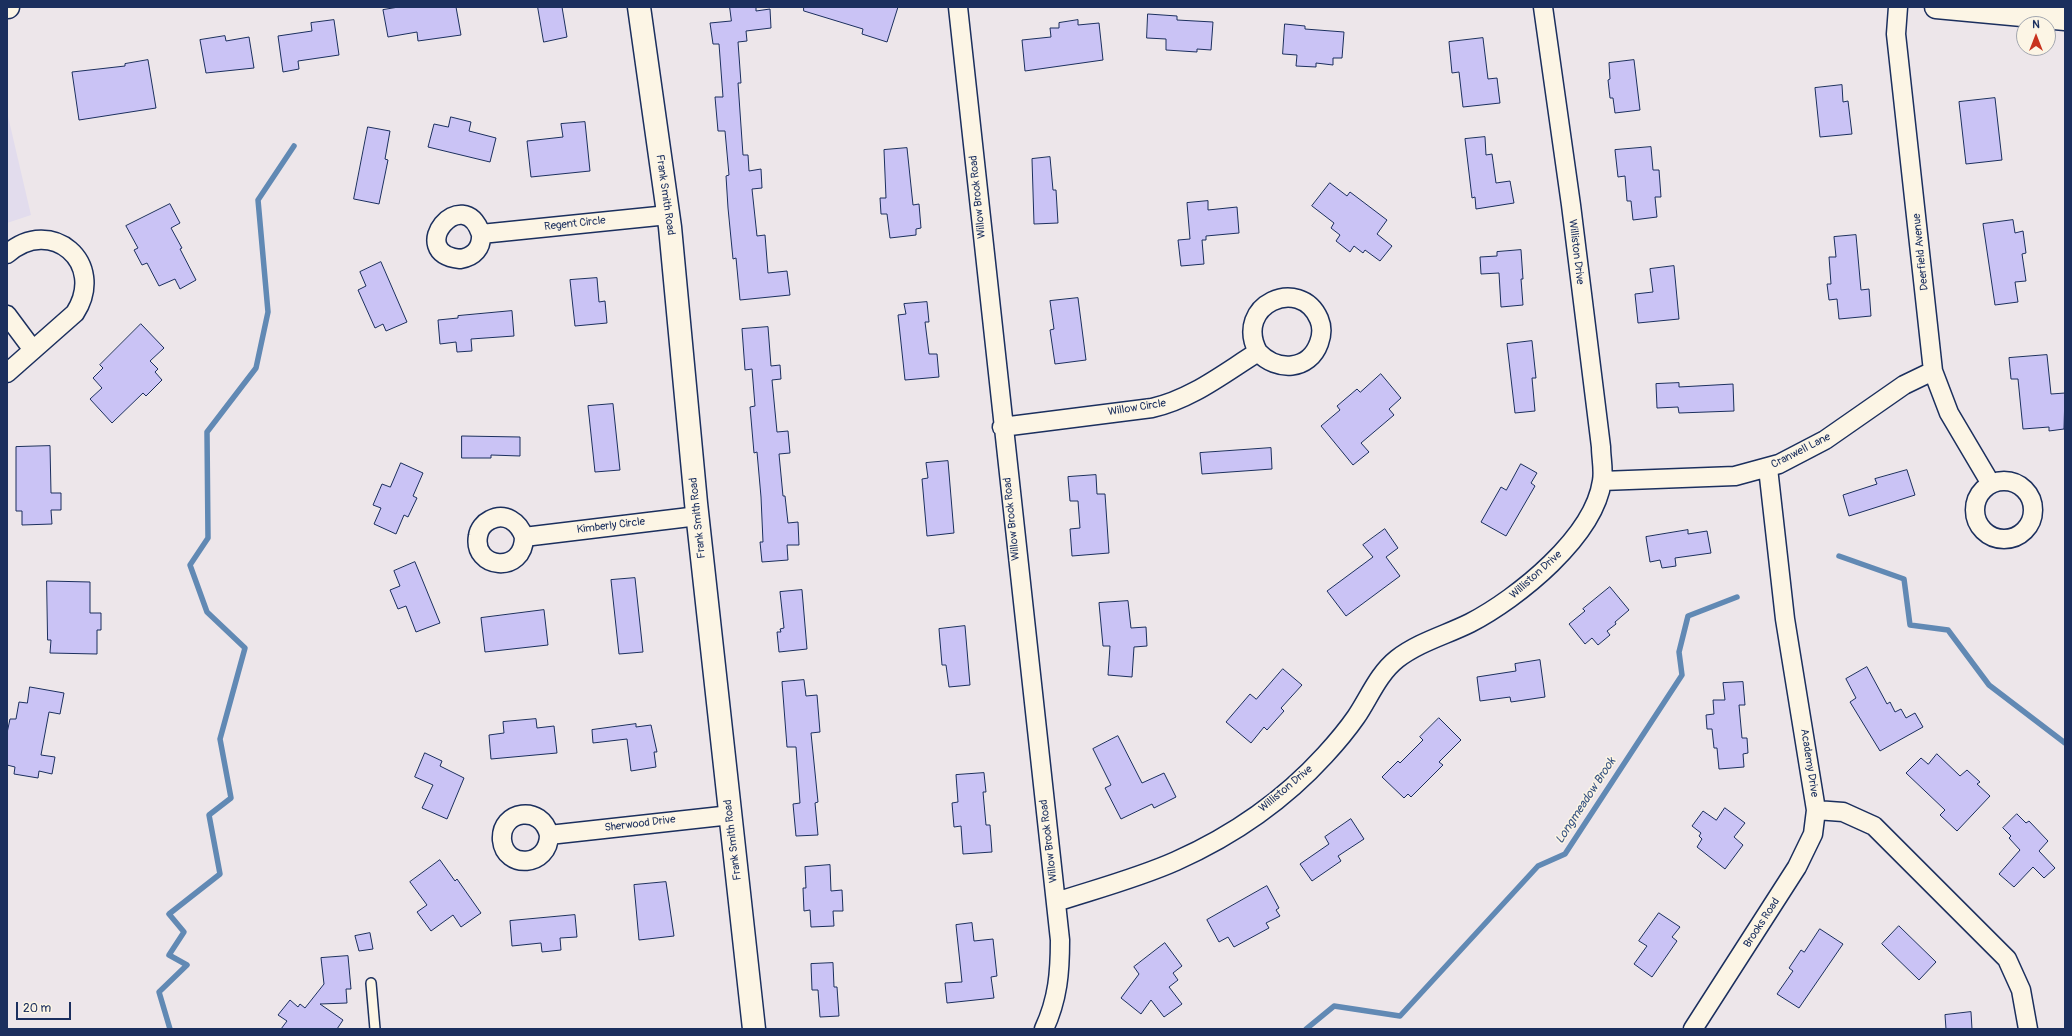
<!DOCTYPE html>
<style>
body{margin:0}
#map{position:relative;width:2072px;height:1036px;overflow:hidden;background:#ede6ea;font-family:Pangolin,sans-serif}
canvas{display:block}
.frame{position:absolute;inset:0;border:8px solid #1b2f5e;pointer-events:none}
.north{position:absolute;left:2016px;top:16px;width:40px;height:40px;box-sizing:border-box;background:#fcf5e5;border:1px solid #a2a6af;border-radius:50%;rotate:0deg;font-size:11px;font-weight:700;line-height:16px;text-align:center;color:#1b2f5e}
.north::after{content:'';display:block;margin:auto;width:14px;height:18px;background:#c8321e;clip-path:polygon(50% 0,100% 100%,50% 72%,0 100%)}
.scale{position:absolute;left:16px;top:1002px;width:55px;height:18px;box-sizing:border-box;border:2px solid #1b2f5e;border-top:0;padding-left:5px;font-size:12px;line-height:14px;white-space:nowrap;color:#1b2f5e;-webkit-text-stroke:3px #fcf5e5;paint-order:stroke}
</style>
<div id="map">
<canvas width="2072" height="1036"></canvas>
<div class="frame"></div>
<div class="north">N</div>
<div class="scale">20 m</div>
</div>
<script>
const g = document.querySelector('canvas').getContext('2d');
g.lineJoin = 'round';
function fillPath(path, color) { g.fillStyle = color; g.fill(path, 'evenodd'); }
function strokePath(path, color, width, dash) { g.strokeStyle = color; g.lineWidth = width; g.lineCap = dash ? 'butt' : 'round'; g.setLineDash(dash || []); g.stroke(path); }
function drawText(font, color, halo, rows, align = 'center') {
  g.font = font + ' Pangolin,sans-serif'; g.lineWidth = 3; g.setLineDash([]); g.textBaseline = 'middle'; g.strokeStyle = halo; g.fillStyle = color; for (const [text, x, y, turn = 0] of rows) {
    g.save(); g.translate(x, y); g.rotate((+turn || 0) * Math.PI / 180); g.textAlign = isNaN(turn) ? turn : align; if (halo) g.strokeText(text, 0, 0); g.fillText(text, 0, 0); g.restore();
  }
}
const built = new Path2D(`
 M7 112 31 215 7 223Z`);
const stream = new Path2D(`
 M1839 556 1904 579 1910 625 1948 630 1989 685 2065 743
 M170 1029 159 992 187 965 169 955 184 932 169 914 220 874 209 815 231 798 220 739 245 648 207 612 190 565 208 538 207 432 256 368 268 312 258 200 294 146
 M1306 1029 1334 1006 1400 1016 1538 866 1565 854 1682 675 1679 652 1688 616 1737 597`);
const building = new Path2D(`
 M399 7H456L461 35 418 41 417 32 388 37 383 10Z
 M538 7H562L567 37 544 42Z
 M730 7H756V11L770 9 771 28 746 31 747 41 738 42 741 83H738L743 155H748L749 171 761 169 762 188 752 189 757 236 765 235 768 273 787 271 790 295 740 300 736 258 733 259 728 208 726 176 729 175 725 131H718L715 97H723L719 44H713L710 23 731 21Z
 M804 7H898L887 42 862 34 863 29 804 11Z
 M1148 14 1177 16V20L1213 22 1211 50 1197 49V52L1166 50V39L1147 38Z
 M334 20 339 55 298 61 299 69 283 72 278 36 312 31 311 23Z
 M1078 20V25L1099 23 1103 60 1025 71 1022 40 1051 37 1050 28H1059V23Z
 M1285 24 1305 26V29L1344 32 1342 58H1333V65L1316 63V67L1296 66 1297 55 1283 54Z
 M225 36 226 41 249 37 254 68 206 73 200 40Z
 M1483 38 1488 79 1497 78 1500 103 1463 107 1459 72 1452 73 1449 42Z
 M148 60 156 108 79 120 72 72 125 66V64Z
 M1634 60 1640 110 1615 113 1613 98H1610L1608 80 1610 79 1609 63Z
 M1842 85 1843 102 1848 101 1852 134 1820 137 1815 88Z
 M1995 98 2002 160 1966 164 1959 102Z
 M451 117 471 122 469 131 496 138 490 162 428 147 434 124 448 127Z
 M585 122 590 171 531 177 527 141 563 137 561 124Z
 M368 127 390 131 385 159 388 160 379 204 354 199Z
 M1485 137 1486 155 1492 154 1496 183 1510 181 1514 203 1476 209 1475 197 1472 198 1465 139Z
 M1651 147 1653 170H1659L1661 197H1655L1657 217 1633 220 1631 201H1627L1625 176 1618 177 1615 150Z
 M907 148 913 205 919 204 921 228 916 229V235L890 238 887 214H881L880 198H886L884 150Z
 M1050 157 1053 190H1056L1058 223 1034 224 1032 159Z
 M1330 183 1347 196 1350 192 1387 220 1377 234 1392 246 1380 261 1365 250 1363 253 1354 246 1350 252 1336 241 1340 235 1331 228 1334 223 1312 206Z
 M1208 201V210L1237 207 1239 233 1206 236V240H1202L1204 264 1181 266 1178 240 1190 239 1187 203Z
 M170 204 180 223 171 228 182 248 180 249 196 280 180 289 175 279 159 286 147 263 142 265 134 250 138 248 126 226Z
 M2013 220 2015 233 2023 231 2026 253 2022 254 2026 281 2015 282 2018 302 1995 305 1983 224Z
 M1856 235 1861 290 1869 289 1871 316 1839 319 1837 299 1829 300 1827 284H1831L1829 257H1836L1834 237Z
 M1521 250 1523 279H1521L1523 305 1501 307 1499 273 1481 274 1480 257 1497 256V252Z
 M381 262 407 322 386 331 383 324 375 328 358 290 366 286 360 272Z
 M1674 266 1679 319 1638 323 1635 294 1653 292 1650 269Z
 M597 278 599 302 605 301 607 323 575 326 570 280Z
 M1078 298 1086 360 1055 364 1050 330 1054 329 1050 301Z
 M927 302 929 322H925L929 354H937L939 377 905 380 898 315 906 314 904 304Z
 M512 311 514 336 471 339 472 351 457 352 456 342 440 344 438 320 458 318V316Z
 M141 324 164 348 150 361 158 369 155 372 162 380 146 396 143 393 112 423 90 399 102 388 93 378 103 368 100 365Z
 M768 327 771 366 780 365 781 379 772 380 777 432 788 431 790 453 779 454 783 496H785L788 523 798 522 799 545H787L788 560 762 562 760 542H763L761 497 757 452 754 453 750 407 755 406 752 369 745 370 742 329Z
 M1532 341 1536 378H1532L1535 411 1515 413 1507 344Z
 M2047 355 2051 394 2065 393 2064 429 2049 431V427L2023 429 2018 379H2011L2009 358Z
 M1381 374 1401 398 1389 409 1394 415 1361 443 1369 452 1353 465 1321 426 1340 410 1337 406 1357 389 1360 392Z
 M1679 383V387L1733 384 1734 411 1679 413 1678 407 1657 408 1656 384Z
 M613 404 620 470 595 472 588 406Z
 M462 436 520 437V456L491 455V458H462Z
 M50 446 51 493H61V510H51L52 524 22 525V511H16V447Z
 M1271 448 1272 469 1202 474 1200 453Z
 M948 461 954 533 927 536 922 479 928 478 926 463Z
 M401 463 423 473 413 496 417 498 408 517 404 515 396 534 374 524 381 508 373 505 382 484 390 487Z
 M1521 464 1537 473 1531 483 1535 486 1506 536 1481 522 1501 487 1506 490Z
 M1907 470 1915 495 1849 516 1843 495 1877 484 1875 479Z
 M1096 475 1097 494H1105L1109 553 1072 556 1070 529 1080 528 1078 501H1070L1068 477Z
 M1385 529 1398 548 1386 557 1400 576 1346 616 1327 591 1373 557 1363 545Z
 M1688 530V534L1707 531 1711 553 1675 558 1676 566 1662 568 1660 560 1650 562 1646 537Z
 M415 562 440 623 416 632 406 606 398 609 390 590 400 586 394 571Z
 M635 578 643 652 619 654 611 580Z
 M47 581 90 582V613H101V630H97V654L50 653 51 640H48Z
 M1610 587 1629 610 1615 622 1616 624 1607 631 1610 635 1598 645 1592 638 1585 644 1569 624 1585 611 1583 609Z
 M802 590 807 649 779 652 777 632H781L780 629 784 628 780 592Z
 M1128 601 1131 628 1146 627 1147 646 1134 647 1132 677 1108 675 1110 646H1103L1099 603Z
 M544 610 548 645 485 652 481 618Z
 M965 626 970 685 949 687 946 665H942L939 629Z
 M1540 660 1545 697 1511 702 1510 697 1480 701 1477 677 1516 671 1515 664Z
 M1867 667 1887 704 1890 702 1895 712 1901 709 1906 718 1915 713 1923 727 1880 751 1850 702 1856 698 1846 679Z
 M1283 669 1302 685 1281 708 1284 711 1267 730 1264 727 1251 743 1226 722 1250 694 1256 699Z
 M804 680 806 696 817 695 820 732 811 733 818 802 815 803 818 835 796 836 793 804 800 803 796 747H787L782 682Z
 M1743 682 1745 705H1739L1742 738H1747L1748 753 1743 754 1744 767 1719 769 1717 748H1714L1712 729H1707L1706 715 1714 714 1713 700H1725L1723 683Z
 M30 687 64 693 60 714 49 712 41 755 55 757 52 774 39 771 38 778 14 774 15 767 7 765V733L10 719H16L19 702 27 703Z
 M1439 718 1461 740 1439 762 1443 765 1411 797 1408 794 1404 798 1382 777 1398 761 1400 763 1423 740 1420 737Z
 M536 719 537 728 554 726 557 753 491 759 489 735 504 733 503 722Z
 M636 724V727L651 725 657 752H654L656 767 631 771 627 739 593 743 592 730Z
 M1118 736 1142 783 1164 773 1176 797 1154 808 1152 804 1121 819 1105 788 1111 785 1093 749Z
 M425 753 442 761 440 766 464 778 447 819 422 808 433 785 415 777Z
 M1937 754 1960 776 1967 770 1980 782 1977 784 1990 796 1957 831 1940 815 1945 810 1906 773 1921 758 1928 764Z
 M984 773 986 792H983L986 825H990L992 852 963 854 961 826 954 827 952 803 958 802 956 775Z
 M1725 808 1745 823 1734 837 1743 845 1725 869 1697 847 1702 839 1699 836 1701 833 1692 826 1703 811 1716 820Z
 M2017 814 2026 823 2029 821 2048 841 2039 851 2055 868 2044 878 2033 867 2014 887 1999 874 2020 850 2009 838 2011 836 2003 828Z
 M1351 819 1364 839 1338 856 1341 861 1312 881 1300 864 1329 844 1325 837Z
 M440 860 455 881 457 879 481 913 461 927 453 915 431 931 417 912 427 905 410 882Z
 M830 865 831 891 842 890 843 911H833L834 926 811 927 810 910 804 911 803 888H806L805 867Z
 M666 882 674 936 639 940 634 885Z
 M1267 886 1279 908 1276 910 1280 916 1266 923 1269 928 1234 947 1228 937 1219 942 1207 920Z
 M1659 913 1680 927 1672 937 1677 941 1652 977 1634 964 1647 946 1639 941Z
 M575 915 577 937 560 938 561 950 542 952 541 943 512 946 510 921Z
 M972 923 974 941 993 939 997 976 991 977 994 998 947 1003 945 983 962 982 956 925Z
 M1899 926 1936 962 1919 980 1882 944Z
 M1820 929 1843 944 1799 1008 1777 994 1793 971 1789 968 1801 950 1804 952Z
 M370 933 373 949 359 951 355 936Z
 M1165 943 1182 966 1173 973 1178 980 1169 987 1182 1004 1164 1017 1151 1000 1141 1014 1121 998 1139 974 1134 967Z
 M348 956 351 989H346L347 1003 320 1004 343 1020 337 1029H281L287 1021 278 1015 290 1000 298 1007 300 1004 305 1008 324 984 321 958Z
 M833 963 834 987H837L839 1016 820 1017 818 990H812L811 964Z
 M1971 1012 1972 1029H1946L1945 1015Z`);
const lane = new Path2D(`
 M371 983 375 1029`);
const street = new Path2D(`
 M958 7 1060 940C1060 972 1058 999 1044 1029
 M1898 7 1896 34 1933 371 1949 413 1991 484
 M481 234C482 248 474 257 460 259 404 253 463 181 481 234L668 215
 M7 254C51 215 107 263 75 313L7 373
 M7 315 33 350
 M1002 427 1152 408C1192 399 1224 373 1258 352 1233 305 1300 275 1319 319 1322 326 1322 335 1319 343 1309 371 1277 372 1258 352
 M1768 468 1785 619 1816 810 1843 812 1874 826 2007 959 2021 990 2028 1029
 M1975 510a29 29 0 1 1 58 0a29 29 0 1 1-58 0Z
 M1602 481 1735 476 1779 464 1825 440 1904 385 1933 371
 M524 537C524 575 472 569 478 536 479 529 484 523 490 520 505 512 519 522 524 537L698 516
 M549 835C549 867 505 870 502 840 500 810 542 804 549 835L731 815
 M1056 902C1096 889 1138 878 1176 861 1232 836 1284 800 1325 755 1336 743 1347 730 1356 717 1369 698 1378 674 1397 659 1419 642 1446 635 1470 623 1518 598 1594 537 1602 481 1604 470 1601 458 1601 447L1571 205 1543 7
 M1693 1029 1797 867 1813 834 1816 810`);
const secondary = new Path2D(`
 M7 7H8
 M639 7 670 227 696 503 754 1029
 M1936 7 2065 19`);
const streetNames = [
 ["Frank Smith Road",665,195,82],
 ["Willow Brook Road",978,197,-96],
 ["Regent Circle",575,224,-6],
 ["Williston Drive",1576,252,83],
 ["Deerfield Avenue",1921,252,-96],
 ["Willow Circle",1137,408,-9],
 ["Cranwell Lane",1801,451,-27],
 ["Frank Smith Road",698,518,-96],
 ["Willow Brook Road",1012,519,-96],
 ["Kimberly Circle",611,526,-7],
 ["Williston Drive",1536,575,-42],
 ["Academy Drive",1809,763,81],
 ["Williston Drive",1286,789,-40],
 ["Sherwood Drive",640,824,-7],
 ["Frank Smith Road",733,840,-97],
 ["Willow Brook Road",1049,841,-97],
 ["Brooks Road",1762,923,-57]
];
const waterNames = [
 ["Longmeadow Brook",1586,801,-57]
];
fillPath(built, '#e2dced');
strokePath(stream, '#6189b4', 5.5);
fillPath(building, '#cac3f5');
strokePath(building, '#1b2f5e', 1);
strokePath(lane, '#1b2f5e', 12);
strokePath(street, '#1b2f5e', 21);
strokePath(secondary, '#1b2f5e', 25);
strokePath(lane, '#fcf5e5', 9);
strokePath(street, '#fcf5e5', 18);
strokePath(secondary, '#fcf5e5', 22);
drawText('11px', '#1b2f5e', '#fcf5e5', streetNames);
drawText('italic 12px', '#385482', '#fcf5e5', waterNames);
</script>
